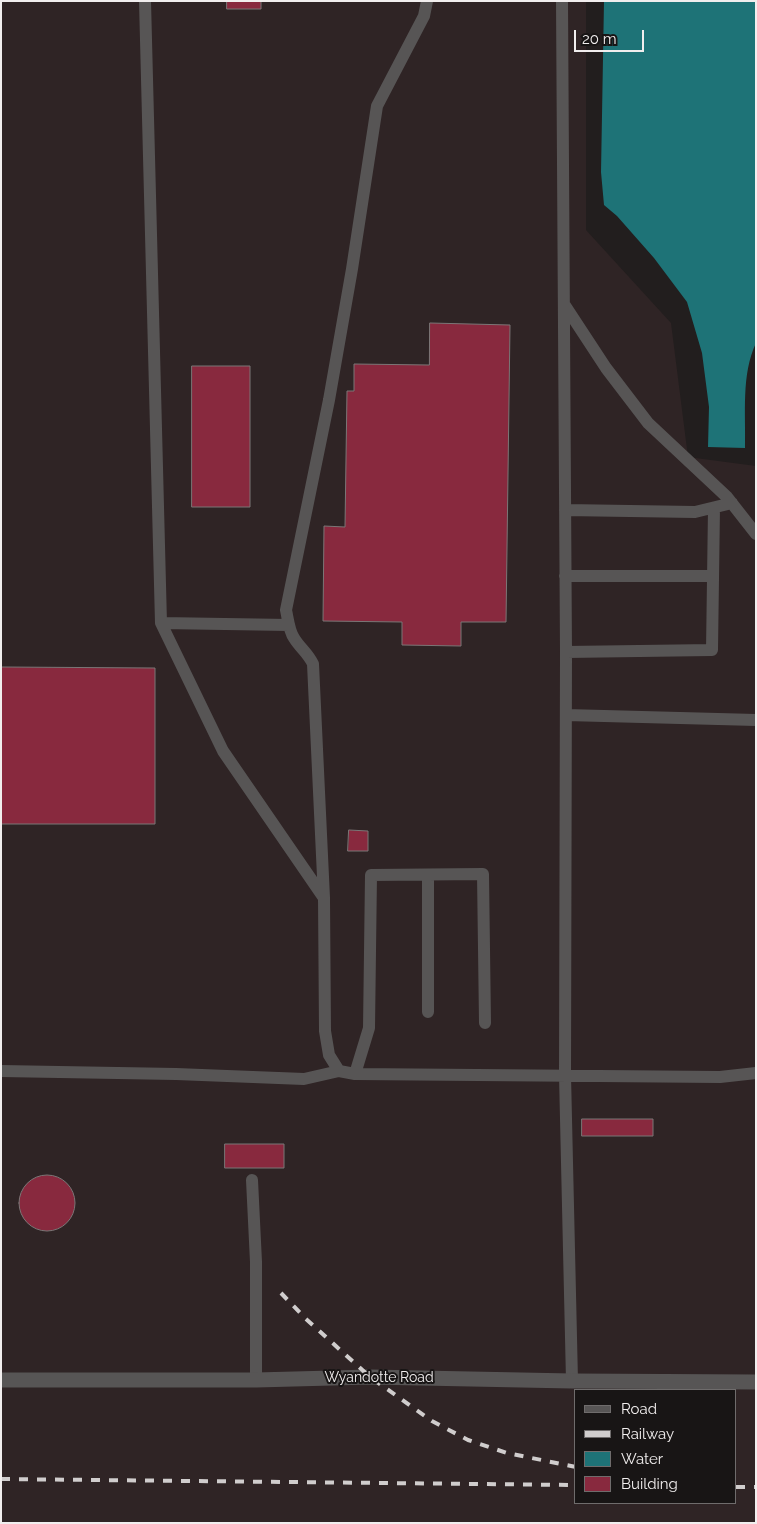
<!DOCTYPE html>
<style>
body{margin:0}
#map{position:relative;width:757px;height:1524px;overflow:hidden;background:#221e1e;font-family:Raleway,sans-serif}
canvas{display:block}
.frame{position:absolute;inset:0;border:2px solid #f1eeee;pointer-events:none}
.legend{position:absolute;left:574px;top:1389px;width:162px;height:115px;box-sizing:border-box;background:#181515;border:1px solid #6f6c6c;margin:0;padding:6px 9px;list-style:none;font-size:15px;color:#f1eeee}
.legend li{display:flex;align-items:center;gap:10px;height:25px}
.legend b{width:25px;border:1px solid #6f6c6c}
.scale{position:absolute;left:574px;top:30px;width:70px;height:22px;box-sizing:border-box;border:2px solid #f1eeee;border-top:0;padding-left:6px;font-size:15px;line-height:18px;white-space:nowrap;color:#f1eeee;-webkit-text-stroke:4px #181515;paint-order:stroke}
</style>
<div id="map">
<canvas width="757" height="1524"></canvas>
<div class="frame"></div>
<ul class="legend">
<li><b style="height:6px;background:#575555"></b>Road</li>
<li><b style="height:6px;background:#d0cdcd"></b>Railway</li>
<li><b style="height:14px;background:#1e7377"></b>Water</li>
<li><b style="height:14px;background:#88293e"></b>Building</li>
</ul>
<div class="scale">20 m</div>
</div>
<script>
const g = document.querySelector('canvas').getContext('2d');
g.lineJoin = 'round';
function fillPath(path, color) { g.fillStyle = color; g.fill(path, 'evenodd'); }
function strokePath(path, color, width, dash) { g.strokeStyle = color; g.lineWidth = width; g.lineCap = dash ? 'butt' : 'round'; g.setLineDash(dash || []); g.stroke(path); }
function drawText(font, color, halo, rows, align = 'center') {
  g.font = font + ' Raleway,sans-serif'; g.lineWidth = 4; g.setLineDash([]); g.textBaseline = 'middle'; g.strokeStyle = halo; g.fillStyle = color; for (const [text, x, y, turn = 0] of rows) {
    g.save(); g.translate(x, y); g.rotate((+turn || 0) * Math.PI / 180); g.textAlign = isNaN(turn) ? turn : align; if (halo) g.strokeText(text, 0, 0); g.fillText(text, 0, 0); g.restore();
  }
}
const built = new Path2D(`
 M1 1H586V230L671 323 688 457 756 466V1523H1ZM576 1390H736V1503H576Z`);
const water = new Path2D(`
 M604 1H756V343C741 375 746 413 745 448L708 447 709 407 702 353 687 302 654 258 617 216 604 205 601 172Z`);
const building = new Path2D(`
 M227 1H261V9H227Z
 M430 323 510 325 506 622H461V646L402 645V622L323 621 324 526 345 527 347 391H354V364L429 365Z
 M192 366H250V507H192Z
 M1 667 155 668V824H1Z
 M349 830 368 831V851H348Z
 M582 1119H653V1136H582Z
 M225 1144H284V1168H225Z
 M19 1203a28 28 0 1 1 56 0a28 28 0 1 1-56 0Z`);
const lane = new Path2D(`
 M145 1 161 623 289 625
 M562 1 566 652 565 1075 572 1381
 M564 304 606 368 648 423 727 497 756 534
 M565 510 695 512 732 503
 M565 576H713
 M161 623 223 751 324 898 325 1031 329 1055 339 1071 355 1074 720 1077 756 1073
 M566 652 712 650 714 508
 M566 715 756 720
 M428 875V1012
 M324 898 313 664C308 653 300 648 294 638 289 631 288 619 286 610L329 400 352 269 377 106 424 16 427 1
 M1 1071 176 1074 304 1079 339 1071
 M355 1074 369 1028 371 875 483 874 485 1023
 M252 1180 256 1262V1380`);
const street = new Path2D(`
 M1 1380H256L370 1377 572 1381 756 1382`);
const rail = new Path2D(`
 M281 1293 305 1318 370 1377 432 1421 468 1440 507 1453 576 1467
 M1 1479 576 1485
 M736 1487H756`);
const streetNames = [
 ["Wyandotte Road",379,1378]
];
fillPath(built, '#2f2425');
fillPath(water, '#1e7377');
fillPath(building, '#88293e');
strokePath(building, '#7b7676', 1);
strokePath(lane, '#575555', 12);
strokePath(street, '#575555', 15);
strokePath(rail, '#d0cdcd', 4, [9, 9]);
drawText('14px', '#f1eeee', '#181515', streetNames);
</script>
